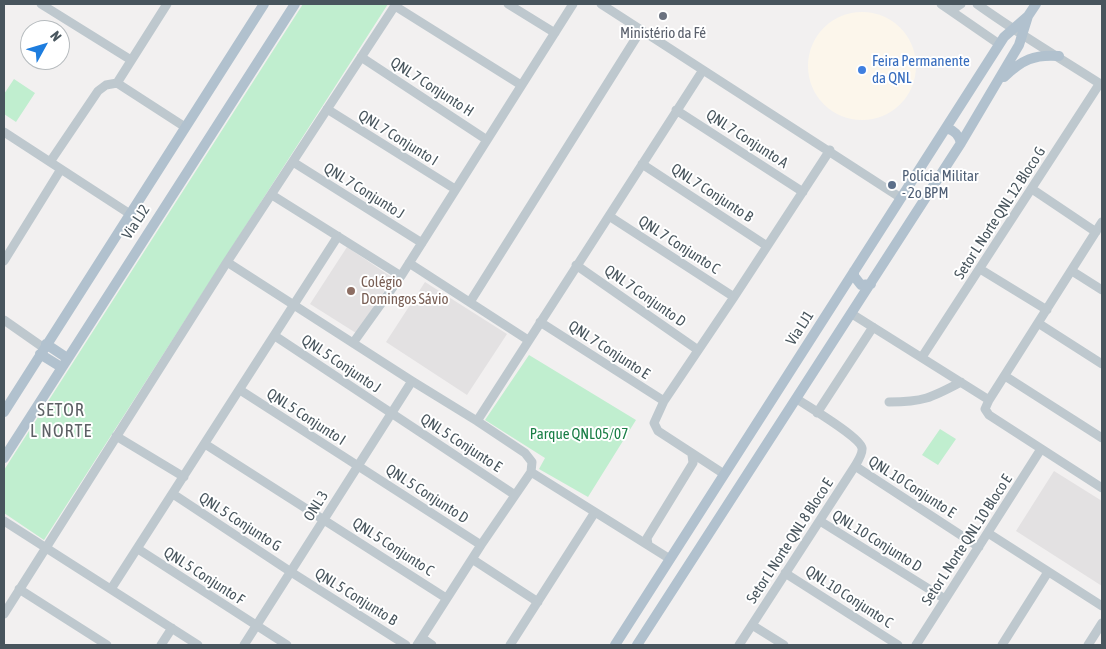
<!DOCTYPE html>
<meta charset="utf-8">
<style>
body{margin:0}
#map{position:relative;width:1106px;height:649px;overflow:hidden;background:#f2f0f0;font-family:"Asap Condensed",sans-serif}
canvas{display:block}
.frame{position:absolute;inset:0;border:5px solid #48555d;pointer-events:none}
.north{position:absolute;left:20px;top:20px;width:50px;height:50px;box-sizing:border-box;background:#fff;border:1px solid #b6bbbe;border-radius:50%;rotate:51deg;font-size:14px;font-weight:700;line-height:20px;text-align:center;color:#48555d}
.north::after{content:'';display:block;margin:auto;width:18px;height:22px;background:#1e7dde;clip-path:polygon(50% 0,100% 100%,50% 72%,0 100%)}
</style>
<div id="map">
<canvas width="1106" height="649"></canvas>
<div class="frame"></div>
<div class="north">N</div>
</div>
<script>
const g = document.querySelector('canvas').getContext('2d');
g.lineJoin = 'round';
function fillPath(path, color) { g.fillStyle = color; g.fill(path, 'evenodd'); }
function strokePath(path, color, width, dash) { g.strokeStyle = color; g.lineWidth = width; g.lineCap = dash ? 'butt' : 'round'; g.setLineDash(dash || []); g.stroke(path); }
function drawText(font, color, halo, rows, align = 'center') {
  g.font = font + ' "Asap Condensed",sans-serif'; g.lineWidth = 4; g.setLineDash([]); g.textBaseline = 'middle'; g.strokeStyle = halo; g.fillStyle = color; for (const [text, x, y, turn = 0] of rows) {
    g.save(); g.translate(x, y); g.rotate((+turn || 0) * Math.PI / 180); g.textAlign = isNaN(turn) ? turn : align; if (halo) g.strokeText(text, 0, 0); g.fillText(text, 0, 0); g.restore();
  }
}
const commercial = new Path2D(`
 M808 66a54 54 0 1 1 108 0a54 54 0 1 1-108 0Z`);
const education = new Path2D(`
 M347 247 393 278 356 333 310 304Z
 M425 282 507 334 467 395 386 342Z
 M1054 471 1102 501V586L1016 531Z`);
const green = new Path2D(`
 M303 4H388L44 540 4 513V470Z
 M14 79 35 93 16 122 4 114V94Z
 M529 355 636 420 588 497 539 469 545 458 485 420Z
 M940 429 956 439 938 465 922 455Z`);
const minor = new Path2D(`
 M41 4 131 60
 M167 4 117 83 185 127
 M508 4 555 33
 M601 4 901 198
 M941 4 999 44
 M977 4C1017 33 1060 58 1102 85
 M395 6 521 85
 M952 10 961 4
 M361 57 487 140
 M327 109 455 189
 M676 110 803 192
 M4 132 130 214
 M50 162 98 91 106 85 117 83
 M293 162 422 243
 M642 164 767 246
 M1032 189 1096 232
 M272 195 401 276
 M609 216 734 297
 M1102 222 989 400 985 409 989 415 1102 488
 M4 261 61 169
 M227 262 412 381 477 421 525 453 532 462 531 472 481 545 417 645
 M409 263 528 340
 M576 265 698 350
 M980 269 1047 310
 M1072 271 1102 290
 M470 302 641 30
 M852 314 989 400
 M4 320 44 348
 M540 322 664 401
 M1038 323 1102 364
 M275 336 515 495
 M353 343 401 276 573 4
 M922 357 1100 83
 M1005 376 1102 438
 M240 390 481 545
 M889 402C923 402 931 398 961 382
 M817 413 873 327
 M477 421 703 70
 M116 436 184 477
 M205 444 446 598
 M855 466 979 547
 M531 472 670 559
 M724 474 658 431 654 423 664 401 734 297 830 150
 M173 494 291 572 406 645
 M4 521 198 645
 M820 521 945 599
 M988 533 1102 606
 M648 545 647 538 693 463 692 455
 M138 549 287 645
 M472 559 538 602
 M785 573 898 645
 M19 589 107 645
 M111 589 338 236
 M4 614 227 262 396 4
 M752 625 784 645
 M422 638 432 645
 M161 645 172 628
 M244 645 412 381
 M510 645 595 512
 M739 645 855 466C858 461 863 453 862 448 860 437 809 407 797 399
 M916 645 1041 449
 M1002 645 1048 572
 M1088 645 1102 623`);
const major = new Path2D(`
 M1004 77C1022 60 1034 54 1059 56
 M944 131 947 128C955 131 959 135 961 143
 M854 271V276L861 285 871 284
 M46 344 67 358
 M40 354 61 367
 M4 412 264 4
 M4 458 295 4
 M615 645 1004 37 1028 16 1036 4
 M637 645 961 143 1019 45 1028 16`);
const markers = [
 [663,16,5,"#6b7280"],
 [862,70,5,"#3f7fe0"],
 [892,185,5,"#5c6f8a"],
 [351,291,5,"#8d6e63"]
];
const worshipNames = [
 ["Ministério da Fé",663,33]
];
const shopNames = [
 ["Feira Permanente",872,61],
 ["da QNL",872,78]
];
const streetNames = [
 ["QNL 7 Conjunto H",432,87,33],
 ["QNL 7 Conjunto I",398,138,32],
 ["QNL 7 Conjunto A",747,139,33],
 ["QNL 7 Conjunto J",364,191,32],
 ["QNL 7 Conjunto B",712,193,33],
 ["Setor L Norte QNL 12 Bloco G",1000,213,-57],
 ["Via LJ2",136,222,-57],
 ["QNL 7 Conjunto C",679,245,33],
 ["QNL 7 Conjunto D",645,296,35],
 ["Via LJ1",800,328,-57],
 ["QNL 7 Conjunto E",609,350,33],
 ["QNL 5 Conjunto J",341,364,34],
 ["QNL 5 Conjunto I",306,417,33],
 ["QNL 5 Conjunto E",461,443,33],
 ["QNL 10 Conjunto E",912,487,33],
 ["QNL 5 Conjunto D",427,494,33],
 ["ONL 3",316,506,-58],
 ["QNL 5 Conjunto G",240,522,33],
 ["Setor L Norte QNL 10 Bloco E",967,540,-57],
 ["Setor L Norte QNL 8 Bloco E",790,541,-57],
 ["QNL 10 Conjunto D",877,541,32],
 ["QNL 5 Conjunto C",393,547,33],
 ["QNL 5 Conjunto F",204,576,33],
 ["QNL 5 Conjunto B",356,597,32],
 ["QNL 10 Conjunto C",849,597,33]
];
const serviceNames = [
 ["Polícia Militar",902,176],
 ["- 2o BPM",902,193]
];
const educationNames = [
 ["Colégio",361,282],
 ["Domingos Sávio",361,299]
];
const parkNames = [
 ["Parque QNL05/07",579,434]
];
const quarterNames = [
 ["SETOR",61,410],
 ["L NORTE",61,431]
];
fillPath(commercial, '#fcf6eb');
fillPath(education, '#e3e1e2');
fillPath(green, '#c0eecf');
strokePath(minor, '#bec8ce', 9);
strokePath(major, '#b1c1ce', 10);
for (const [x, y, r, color] of markers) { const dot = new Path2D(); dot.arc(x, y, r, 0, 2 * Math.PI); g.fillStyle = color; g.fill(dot); strokePath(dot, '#fff', 2); }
drawText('15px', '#5b616d', '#fff', worshipNames);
drawText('15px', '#366cbe', '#fff', shopNames, 'left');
drawText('15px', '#48555d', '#fff', streetNames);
drawText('15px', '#4e5e75', '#fff', serviceNames, 'left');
drawText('15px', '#785e54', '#fff', educationNames, 'left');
drawText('15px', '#1a7e46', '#fff', parkNames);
g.letterSpacing = '1px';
drawText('18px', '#5d6165', '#fff', quarterNames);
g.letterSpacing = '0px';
</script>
